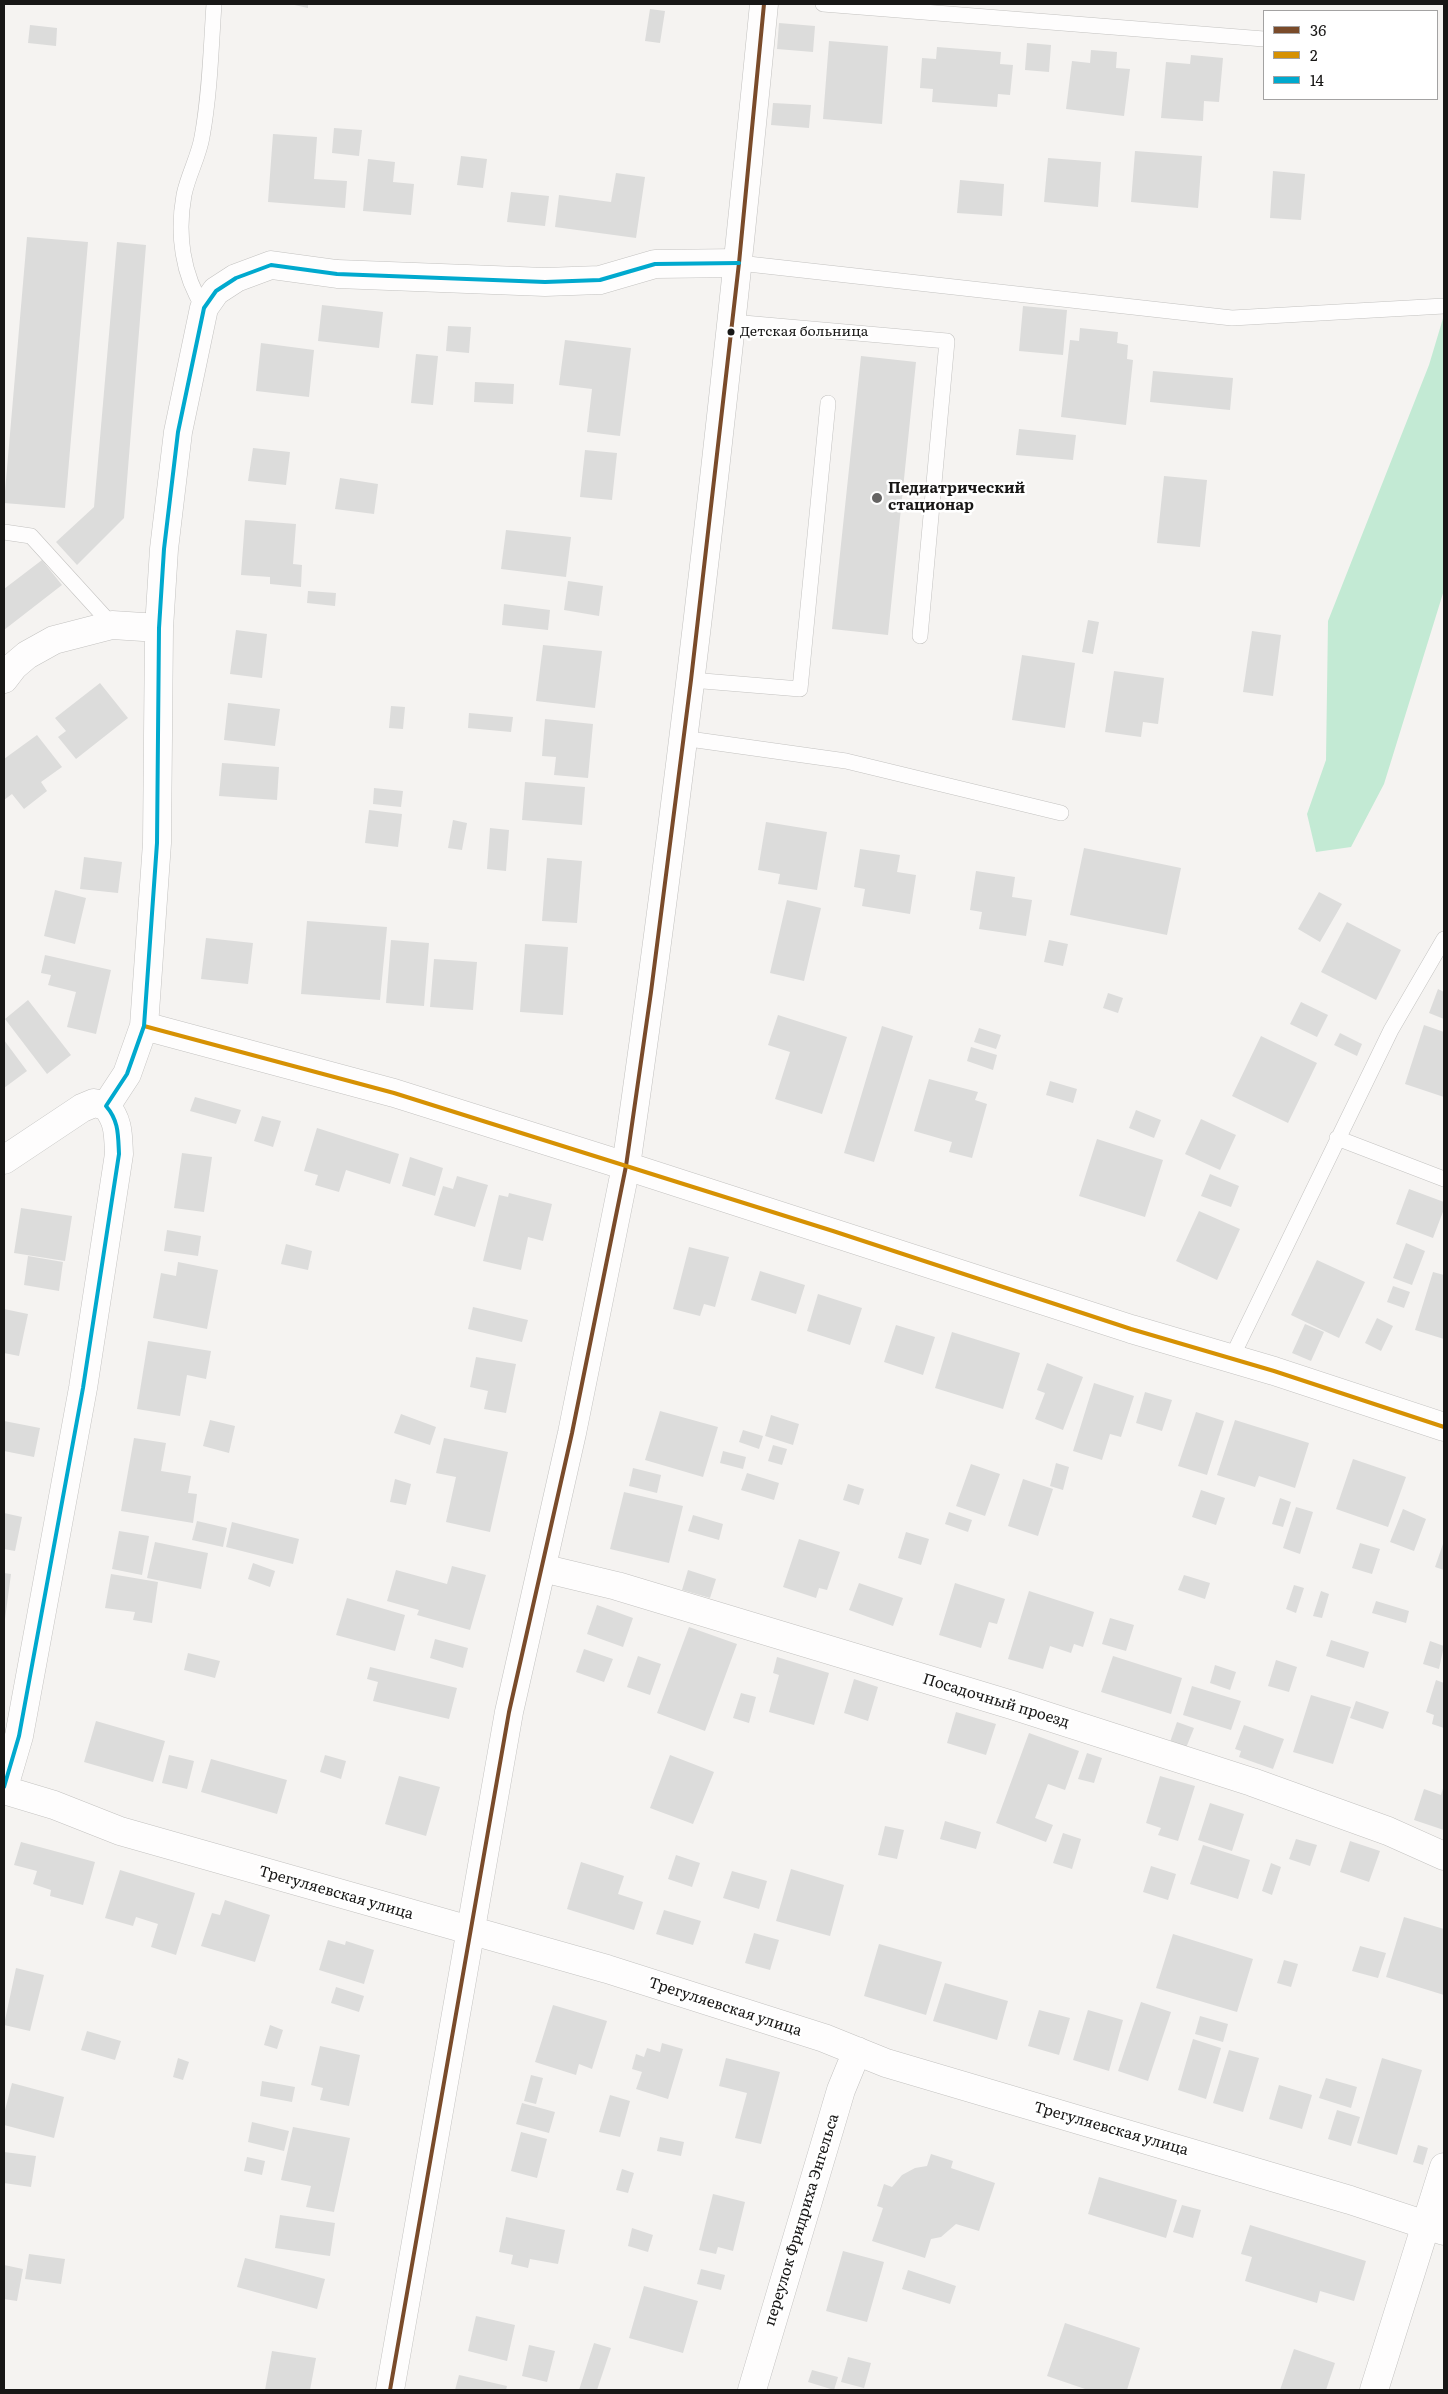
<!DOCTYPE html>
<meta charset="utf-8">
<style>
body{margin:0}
#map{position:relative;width:1448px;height:2394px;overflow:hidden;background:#f5f3f1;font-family:Literata,serif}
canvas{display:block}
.frame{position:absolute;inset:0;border:5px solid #181716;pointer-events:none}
.legend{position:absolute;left:1263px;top:10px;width:175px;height:90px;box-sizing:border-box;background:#fff;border:1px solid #a3a2a2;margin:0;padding:6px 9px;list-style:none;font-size:15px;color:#181716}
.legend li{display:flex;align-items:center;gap:10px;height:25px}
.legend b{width:25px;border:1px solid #a3a2a2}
</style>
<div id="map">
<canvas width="1448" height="2394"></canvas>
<div class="frame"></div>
<ul class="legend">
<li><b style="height:6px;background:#7a4b2a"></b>36</li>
<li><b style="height:6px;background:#d69103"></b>2</li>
<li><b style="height:6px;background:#00a9ce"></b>14</li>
</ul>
</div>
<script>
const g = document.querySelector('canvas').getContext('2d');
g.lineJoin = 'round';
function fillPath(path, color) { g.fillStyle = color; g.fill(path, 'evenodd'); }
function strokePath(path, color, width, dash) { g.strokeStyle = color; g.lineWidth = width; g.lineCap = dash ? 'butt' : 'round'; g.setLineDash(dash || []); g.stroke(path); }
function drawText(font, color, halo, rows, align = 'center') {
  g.font = font + ' Literata,serif'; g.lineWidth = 5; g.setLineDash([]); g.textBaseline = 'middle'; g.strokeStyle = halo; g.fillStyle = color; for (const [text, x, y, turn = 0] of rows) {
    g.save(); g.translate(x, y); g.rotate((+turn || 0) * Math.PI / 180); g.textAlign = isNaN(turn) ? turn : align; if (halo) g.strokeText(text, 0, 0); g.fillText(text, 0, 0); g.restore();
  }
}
const green = new Path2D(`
 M1444 315V590L1384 784 1351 847 1316 852 1307 814 1326 760 1328 621 1429 365Z`);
const building = new Path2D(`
 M290 4H308V8Z
 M650 9 665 11 660 43 645 41Z
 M779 23 815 26 813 52 777 49Z
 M30 25 57 28 56 46 28 43Z
 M829 41 888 46 882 124 823 119Z
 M1027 43 1051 45 1049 72 1025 70Z
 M937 47 1001 52 1000 64 1013 65 1010 95 998 94 997 107 932 102 933 89 920 88 922 58 936 59Z
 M1091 50 1117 52 1116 68 1130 69 1124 116 1066 109 1072 61 1090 63Z
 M1191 55 1223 58 1219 102 1204 101 1203 121 1161 118 1166 62 1190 64Z
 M773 103 811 105 809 128 771 125Z
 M334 128 362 130 359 156 332 153Z
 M273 134 317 137 314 179 347 181 345 208 268 202Z
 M1135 151 1202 156 1198 208 1131 202Z
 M461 156 487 159 483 188 457 185Z
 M1048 158 1101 162 1098 207 1044 202Z
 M368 159 395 162 393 182 414 184 411 215 363 211Z
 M1273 171 1305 174 1301 220 1270 218Z
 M616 173 645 177 636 238 555 227 559 195 611 202Z
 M960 180 1004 184 1002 216 957 213Z
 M511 192 549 196 545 226 507 222Z
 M27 237 88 242 65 508 4 503Z
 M117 242 146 245 124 518 77 565 56 542 94 507Z
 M322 305 383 312 379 348 318 341Z
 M1023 306 1067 310 1063 355 1019 351Z
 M448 326 471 327 469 353 446 351Z
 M1080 328 1118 332 1117 343 1128 345 1127 359 1133 360 1126 425 1061 417 1070 340 1079 341Z
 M565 340 631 348 620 436 587 432 592 389 559 385Z
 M261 343 314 350 309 397 256 391Z
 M416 354 438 356 433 405 411 403Z
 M861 356 916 362 888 635 832 629Z
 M1153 371 1233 378 1230 410 1150 402Z
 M475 382 514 384 513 404 474 402Z
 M1019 429 1076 435 1073 460 1016 455Z
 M253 448 290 452 286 485 248 481Z
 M585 450 617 453 612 500 580 497Z
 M1164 476 1207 480 1200 547 1157 543Z
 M340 478 378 484 374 514 335 509Z
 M245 520 296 524 293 564 302 565 301 587 270 584V577L241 575Z
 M506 530 571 537 566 577 501 569Z
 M42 560 62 585 4 630V589Z
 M568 581 603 586 599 616 564 610Z
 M308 591 336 593 335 606 307 603Z
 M504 604 550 610 548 630 502 625Z
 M1088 620 1099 622 1093 654 1082 652Z
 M236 630 267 634 262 678 230 674Z
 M1252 631 1281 635 1273 696 1243 692Z
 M543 645 602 651 595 708 536 701Z
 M1022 655 1075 663 1065 728 1012 720Z
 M1114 671 1164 678 1158 724 1143 722 1141 737 1105 732Z
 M100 683 128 718 76 759 58 737 66 731 55 718Z
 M228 703 280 709 275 746 224 740Z
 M391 706 405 707 403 729 389 728Z
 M469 713 513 717 511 732 468 728Z
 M545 719 593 724 588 778 554 775 556 757 542 756Z
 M37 735 62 767 41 782 47 791 24 809 12 794 4 800V759Z
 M222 763 279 767 277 800 219 796Z
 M525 782 585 787 582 825 522 820Z
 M374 788 403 791 401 807 373 804Z
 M369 810 402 814 398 847 365 843Z
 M453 820 467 823 462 850 448 848Z
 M766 822 827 832 817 890 778 884 780 874 758 870Z
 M490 828 509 830 506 871 487 869Z
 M1084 848 1181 868 1167 935 1070 915Z
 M860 849 900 855 897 872 916 875 910 914 862 906 865 889 854 887Z
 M84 857 122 862 118 893 80 889Z
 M547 858 582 861 577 923 542 921Z
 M976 871 1015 877 1012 897 1032 900 1026 936 979 929 982 912 970 910Z
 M55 890 86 898 75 944 44 936Z
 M1319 892 1342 904 1320 942 1298 929Z
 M787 900 821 908 804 981 770 973Z
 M307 921 387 927 380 1000 301 994Z
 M1347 922 1401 950 1376 1000 1321 972Z
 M206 938 253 943 248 984 201 979Z
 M391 940 429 943 424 1006 386 1003Z
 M1049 940 1068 944 1063 966 1044 962Z
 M525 944 568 947 563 1015 520 1012Z
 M45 955 111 970 96 1034 67 1027 76 992 48 985 51 975 41 973Z
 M434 959 477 962 473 1010 430 1007Z
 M1438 989 1444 992V1019L1429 1013Z
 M1108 993 1123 998 1118 1013 1103 1008Z
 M28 1000 71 1055 47 1074 5 1019Z
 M1301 1002 1328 1015 1317 1037 1290 1024Z
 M778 1015 847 1037 822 1114 775 1099 790 1052 768 1045Z
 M1424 1025 1444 1032V1097L1405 1084Z
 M882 1026 913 1036 874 1162 844 1153Z
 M979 1028 1001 1035 996 1049 974 1042Z
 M1340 1033 1362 1044 1357 1056 1334 1045Z
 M1261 1036 1317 1063 1288 1123 1232 1096Z
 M4 1040 27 1071 4 1088Z
 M971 1047 997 1055 993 1070 967 1061Z
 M929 1079 978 1092 975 1100 987 1104 972 1158 949 1152 952 1142 914 1131Z
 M1050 1081 1077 1089 1073 1103 1046 1095Z
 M195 1097 241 1110 236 1124 190 1111Z
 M1136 1110 1161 1120 1154 1138 1129 1128Z
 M262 1116 281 1121 273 1147 254 1141Z
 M1201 1119 1236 1135 1220 1170 1185 1154Z
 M317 1128 399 1154 390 1184 346 1170 339 1192 315 1185 318 1175 304 1171Z
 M1097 1139 1163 1160 1145 1217 1079 1196Z
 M182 1153 212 1157 204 1212 174 1208Z
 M410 1157 443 1168 435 1196 402 1186Z
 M1210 1174 1239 1186 1231 1207 1201 1196Z
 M457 1176 488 1185 475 1227 434 1215 443 1186 453 1189Z
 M1409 1189 1444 1202V1209L1433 1238 1396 1224Z
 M509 1193 552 1204 543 1241 528 1237 521 1270 483 1261 499 1195 508 1197Z
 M21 1208 72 1216 65 1261 14 1253Z
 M1199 1211 1240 1229 1217 1280 1176 1261Z
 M167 1230 201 1236 198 1256 164 1251Z
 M1406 1243 1425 1251 1412 1285 1393 1278Z
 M286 1244 312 1251 308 1270 281 1264Z
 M689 1247 729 1257 715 1307 704 1304 700 1316 673 1309Z
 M28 1256 63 1262 59 1291 24 1285Z
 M1317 1260 1365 1282 1339 1338 1291 1315Z
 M178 1262 218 1270 207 1329 153 1318 161 1273 176 1276Z
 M760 1271 805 1285 796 1314 751 1300Z
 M1433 1272 1444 1275V1339L1415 1330Z
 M1393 1286 1410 1292 1404 1308 1387 1302Z
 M818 1294 862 1308 850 1345 807 1331Z
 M473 1307 528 1320 522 1342 468 1329Z
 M4 1309 28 1314 19 1356 4 1353Z
 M1377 1318 1393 1326 1381 1351 1365 1343Z
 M1305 1324 1324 1332 1311 1361 1292 1353Z
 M896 1325 935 1337 923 1375 884 1362Z
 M952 1332 1020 1353 1003 1409 935 1388Z
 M148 1341 211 1351 206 1379 187 1375 180 1416 137 1409Z
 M476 1357 516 1364 506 1413 484 1409 488 1391 470 1387Z
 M1047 1363 1083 1377 1063 1430 1035 1419 1045 1393 1037 1390Z
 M1094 1383 1134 1396 1121 1437 1110 1434 1102 1460 1073 1451Z
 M1145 1392 1172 1400 1162 1431 1136 1423Z
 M660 1411 718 1427 703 1477 645 1460Z
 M1196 1412 1224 1421 1207 1475 1178 1466Z
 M401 1414 436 1427 430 1445 394 1433Z
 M771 1415 799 1424 793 1445 765 1436Z
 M210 1420 235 1426 229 1453 203 1446Z
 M1235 1420 1309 1443 1295 1488 1259 1476 1255 1487 1217 1475Z
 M4 1421 40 1428 34 1457 4 1451Z
 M743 1430 763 1436 759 1449 739 1442Z
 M134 1438 166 1443 161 1471 191 1476 188 1493 197 1494 193 1523 121 1511Z
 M444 1438 508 1452 490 1532 446 1522 456 1477 436 1473Z
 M773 1445 787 1449 782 1465 768 1461Z
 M723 1451 746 1457 743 1469 720 1463Z
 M1353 1459 1406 1477 1388 1527 1336 1509Z
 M1056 1463 1069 1467 1063 1490 1050 1486Z
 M971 1464 1000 1474 985 1516 956 1506Z
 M633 1468 661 1475 657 1493 629 1486Z
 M747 1473 779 1483 774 1500 741 1490Z
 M395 1479 411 1484 406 1505 390 1502Z
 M1023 1479 1053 1489 1038 1536 1008 1526Z
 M848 1484 864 1489 859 1505 843 1500Z
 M1201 1490 1225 1498 1216 1525 1192 1517Z
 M624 1492 683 1506 669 1563 610 1549Z
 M1280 1498 1291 1502 1283 1527 1272 1524Z
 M1296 1507 1313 1512 1300 1554 1283 1548Z
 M1403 1509 1426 1519 1414 1551 1390 1542Z
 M949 1512 972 1520 968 1532 945 1524Z
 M4 1513 22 1517 15 1551 4 1549Z
 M693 1515 723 1524 719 1540 688 1531Z
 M197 1521 227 1528 223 1547 192 1540Z
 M232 1522 299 1539 293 1564 226 1547Z
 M119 1531 149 1536 142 1575 112 1569Z
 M906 1532 929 1539 921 1565 898 1558Z
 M799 1539 840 1552 827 1590 819 1588 816 1598 783 1587Z
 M1444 1541V1570L1435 1567Z
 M155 1542 208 1553 201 1589 147 1578Z
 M1360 1543 1380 1549 1372 1574 1352 1568Z
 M253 1563 275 1571 270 1587 248 1579Z
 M452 1566 486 1575 470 1630 417 1615 419 1610 387 1601 396 1570 447 1584Z
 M688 1570 716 1579 710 1598 682 1590Z
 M4 1573 11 1574 5 1619H4Z
 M111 1574 158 1582 152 1623 133 1620 135 1612 105 1608Z
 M1184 1575 1210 1583 1205 1599 1178 1590Z
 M859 1583 903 1598 893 1626 849 1610Z
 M955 1583 1005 1599 997 1624 989 1622 981 1648 939 1635Z
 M1294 1585 1304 1588 1296 1613 1286 1609Z
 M1029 1591 1094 1612 1083 1647 1074 1644 1071 1653 1050 1646 1043 1669 1008 1659Z
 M1321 1591 1329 1594 1322 1618 1313 1616Z
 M347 1598 405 1615 395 1651 336 1635Z
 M1376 1601 1409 1611 1406 1623 1372 1613Z
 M597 1605 633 1618 623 1647 587 1634Z
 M1110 1618 1134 1625 1126 1651 1102 1644Z
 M689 1627 737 1644 705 1731 657 1713Z
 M435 1639 468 1648 463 1668 430 1658Z
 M1331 1640 1369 1652 1364 1668 1326 1656Z
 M1430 1641 1444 1646 1439 1669 1423 1664Z
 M584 1649 613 1659 604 1682 576 1672Z
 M188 1653 220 1661 215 1678 184 1670Z
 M638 1656 661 1664 650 1695 627 1687Z
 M1113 1656 1182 1678 1171 1714 1101 1692Z
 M777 1657 829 1673 814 1725 769 1712 779 1675 773 1673Z
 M1276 1660 1297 1667 1289 1692 1268 1686Z
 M1215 1665 1236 1672 1230 1690 1210 1683Z
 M370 1667 457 1688 449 1719 373 1701 378 1682 367 1679Z
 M854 1679 878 1687 868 1721 844 1713Z
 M1436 1680 1444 1683V1728L1432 1724 1434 1715 1426 1712Z
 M1192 1686 1241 1701 1231 1730 1183 1715Z
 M741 1693 756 1697 749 1723 733 1718Z
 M1311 1695 1351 1707 1333 1764 1293 1752Z
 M1356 1701 1389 1712 1383 1729 1350 1718Z
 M956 1712 996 1724 986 1755 947 1743Z
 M96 1721 165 1741 153 1782 84 1762Z
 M1177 1722 1194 1728 1186 1748 1170 1742Z
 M1244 1725 1284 1739 1273 1769 1239 1757 1241 1751 1235 1749Z
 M1029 1733 1079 1751 1065 1790 1048 1784 1035 1818 1053 1825 1046 1842 996 1823Z
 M1087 1753 1102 1758 1094 1783 1078 1779Z
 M169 1755 194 1761 187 1789 162 1783Z
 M325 1755 346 1761 341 1779 320 1772Z
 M670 1755 714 1772 693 1824 650 1808Z
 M211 1759 287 1780 277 1814 201 1792Z
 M399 1776 440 1787 426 1836 385 1824Z
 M1160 1776 1195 1786 1178 1841 1158 1835 1161 1828 1146 1823Z
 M1444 1785V1830L1414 1820 1424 1789 1441 1795Z
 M1210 1803 1244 1814 1232 1851 1198 1840Z
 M945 1821 981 1832 976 1849 940 1839Z
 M885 1826 904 1830 897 1859 878 1855Z
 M1063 1833 1081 1839 1072 1869 1053 1863Z
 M1296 1839 1317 1845 1310 1866 1289 1859Z
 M1350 1841 1380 1851 1369 1882 1340 1872Z
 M21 1842 95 1862 83 1905 50 1896 51 1890 33 1884 37 1871 14 1865Z
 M1203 1845 1250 1860 1238 1899 1190 1884Z
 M676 1855 700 1863 692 1887 668 1879Z
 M581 1862 624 1876 618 1894 643 1902 634 1930 567 1909Z
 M1271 1863 1281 1867 1272 1895 1262 1891Z
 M1151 1866 1176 1874 1168 1900 1143 1892Z
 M791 1869 844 1885 830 1936 776 1921Z
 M120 1870 195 1893 176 1955 151 1947 158 1924 136 1917 133 1926 105 1918Z
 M732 1871 767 1881 759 1909 723 1898Z
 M225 1900 270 1915 255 1962 201 1946 212 1913 220 1915Z
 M664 1910 701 1921 693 1945 656 1934Z
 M1404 1917 1444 1929V1995L1386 1977Z
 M754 1933 779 1940 770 1970 745 1963Z
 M1173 1934 1253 1959 1237 2012 1156 1988Z
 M328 1940 345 1945 346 1941 374 1950 364 1984 319 1970Z
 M879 1944 942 1962 926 2015 864 1996Z
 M1360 1946 1386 1953 1378 1978 1352 1971Z
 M1284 1960 1298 1964 1291 1987 1277 1983Z
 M16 1968 44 1975 30 2031 4 2025Z
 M945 1983 1008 2001 997 2040 933 2021Z
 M336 1987 364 1996 359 2012 331 2003Z
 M1141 2002 1171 2012 1148 2081 1118 2071Z
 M553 2005 607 2021 592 2069 579 2064 576 2075 535 2062Z
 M1039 2010 1070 2018 1059 2055 1028 2046Z
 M1088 2010 1123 2020 1109 2071 1073 2060Z
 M1200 2016 1228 2024 1223 2042 1195 2034Z
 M270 2025 283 2030 277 2049 264 2045Z
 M87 2031 121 2041 115 2060 81 2050Z
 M1193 2039 1221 2048 1206 2099 1178 2090Z
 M662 2043 683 2049 668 2099 636 2089 642 2072 632 2069 636 2054 644 2057 647 2048 660 2052Z
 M320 2046 360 2055 349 2106 320 2100 323 2088 311 2085Z
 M1229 2050 1259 2058 1243 2112 1213 2103Z
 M178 2058 189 2062 183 2080 173 2077Z
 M726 2058 780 2072 761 2144 735 2138 747 2093 719 2086Z
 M1382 2058 1422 2070 1397 2155 1357 2143Z
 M531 2075 543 2078 536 2104 524 2101Z
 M1326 2078 1357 2087 1351 2108 1319 2098Z
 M262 2081 295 2087 292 2102 260 2096Z
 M12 2083 64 2097 54 2138 4 2125V2114Z
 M1279 2085 1312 2095 1302 2129 1269 2119Z
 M610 2095 630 2101 620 2137 599 2132Z
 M522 2103 555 2112 549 2133 516 2124Z
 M1337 2110 1360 2117 1351 2146 1328 2139Z
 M252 2122 289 2131 284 2151 248 2142Z
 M293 2127 350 2138 334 2212 306 2207 311 2186 281 2180Z
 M521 2132 547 2139 537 2178 511 2171Z
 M660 2137 684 2142 681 2156 657 2151Z
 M1418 2145 1428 2148 1423 2165 1413 2162Z
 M4 2152 36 2156 31 2187 4 2183Z
 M931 2154 953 2161 951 2168 995 2183 979 2231 956 2224 941 2237 931 2239 925 2258 872 2241 883 2208 877 2206 884 2184 892 2187 902 2175 915 2168 927 2166Z
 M247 2157 265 2161 262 2175 244 2171Z
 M622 2169 634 2173 628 2193 616 2190Z
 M1099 2177 1177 2200 1166 2238 1088 2214Z
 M713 2194 745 2202 733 2251 718 2247 716 2254 699 2250Z
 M1182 2205 1201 2210 1193 2238 1173 2232Z
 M280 2215 335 2223 330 2256 275 2248Z
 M506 2217 565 2230 558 2264 530 2259 528 2268 511 2264 513 2255 499 2252Z
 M1250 2225 1366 2261 1354 2301 1320 2291 1317 2303 1245 2281 1252 2257 1241 2254Z
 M632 2228 653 2235 648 2252 628 2246Z
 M843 2251 884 2262 867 2322 826 2311Z
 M29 2254 65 2259 61 2284 25 2279Z
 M245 2258 325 2279 317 2309 237 2287Z
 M4 2265 23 2269 17 2301 4 2299Z
 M701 2269 725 2275 721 2290 697 2284Z
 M908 2270 956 2286 950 2304 902 2289Z
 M644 2286 698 2301 683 2353 629 2338Z
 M476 2316 515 2325 507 2361 468 2351Z
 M1065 2323 1140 2348 1127 2390H1088L1047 2376Z
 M594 2343 611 2348 597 2390H579Z
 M529 2345 555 2351 547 2382 522 2376Z
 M1294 2349 1335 2363 1326 2390H1280Z
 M272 2351 316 2358 310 2390H265Z
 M848 2357 871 2363 864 2388 841 2382Z
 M812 2370 838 2377 834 2390 808 2382Z
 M459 2375 507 2386 506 2390H455Z`);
const service = new Path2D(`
 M823 4 1264 39
 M739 263 1232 318 1444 306
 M204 308C182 275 177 233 184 195 188 175 199 156 202 137 210 93 211 48 214 4
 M732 322 947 341 920 636
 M4 532 31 536 112 625
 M691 680 800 689 828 403
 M682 738 846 761 1061 813
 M1337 1138 1444 1179
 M1231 1359 1391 1030 1444 939`);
const minor = new Path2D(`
 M4 679 14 666 27 655 54 640 112 625 159 628
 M144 1026 394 1093 626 1166 572 1433 509 1712 390 2390
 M4 1160 82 1108 94 1103 106 1106
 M542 1568 617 1586 1012 1705 1252 1782 1388 1831 1444 1856
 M4 1787 19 1736 83 1388 119 1154C118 1135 119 1121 106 1106L127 1074 144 1026 157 843 159 628 164 549 178 432 204 308 216 291 236 278 271 265 337 274 545 282 600 280 655 264 739 263
 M4 1790 54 1805 120 1831 607 1969 824 2038 886 2063 1350 2200 1444 2231
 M752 2390 841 2090 857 2051`);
const tertiary = new Path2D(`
 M764 4C726 392 682 780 626 1166L1131 1329 1274 1371 1444 1427
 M1374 2390 1444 2167`);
const bus1 = new Path2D(`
 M390 2390 509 1712 572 1433 626 1166 651 992 691 680 739 263 764 4`);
const bus2 = new Path2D(`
 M144 1026 394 1093 833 1231 1131 1329 1274 1371 1444 1427`);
const bus3 = new Path2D(`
 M4 1787 19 1736 83 1388 119 1154C118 1135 119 1121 106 1106L127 1074 144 1026 157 843 159 628 164 549 178 432 204 308 216 291 236 278 271 265 337 274 545 282 600 280 655 264 739 263`);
const markers = [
 [731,332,4.5,"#181716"],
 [877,498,6,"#656463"]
];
const busNames = [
 ["Детская больница",740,332]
];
const poiNames = [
 ["Педиатрический",888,489],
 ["стационар",888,506]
];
const streetNames = [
 ["Посадочный проезд",996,1701,17],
 ["Трегуляевская улица",336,1893,16],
 ["Трегуляевская улица",725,2007,18],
 ["Трегуляевская улица",1111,2129,16],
 ["переулок Фридриха Энгельса",802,2220,-73]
];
fillPath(green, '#c3ead4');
fillPath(building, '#dcdcdb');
strokePath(service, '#c3c2c0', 16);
strokePath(minor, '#c3c2c0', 29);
strokePath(tertiary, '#c3c2c0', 29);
strokePath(service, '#fefdfd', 15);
strokePath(minor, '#fefdfd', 28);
strokePath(tertiary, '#fefdfd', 28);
strokePath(bus1, '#7a4b2a', 4);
strokePath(bus2, '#d69103', 4);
strokePath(bus3, '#00a9ce', 4);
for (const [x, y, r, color] of markers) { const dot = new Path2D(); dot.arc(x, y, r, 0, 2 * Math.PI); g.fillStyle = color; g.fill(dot); strokePath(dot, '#fff', 2); }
drawText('14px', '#181716', '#fff', busNames, 'left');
drawText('bold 15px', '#181716', '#fff', poiNames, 'left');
drawText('15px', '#181716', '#fff', streetNames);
</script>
